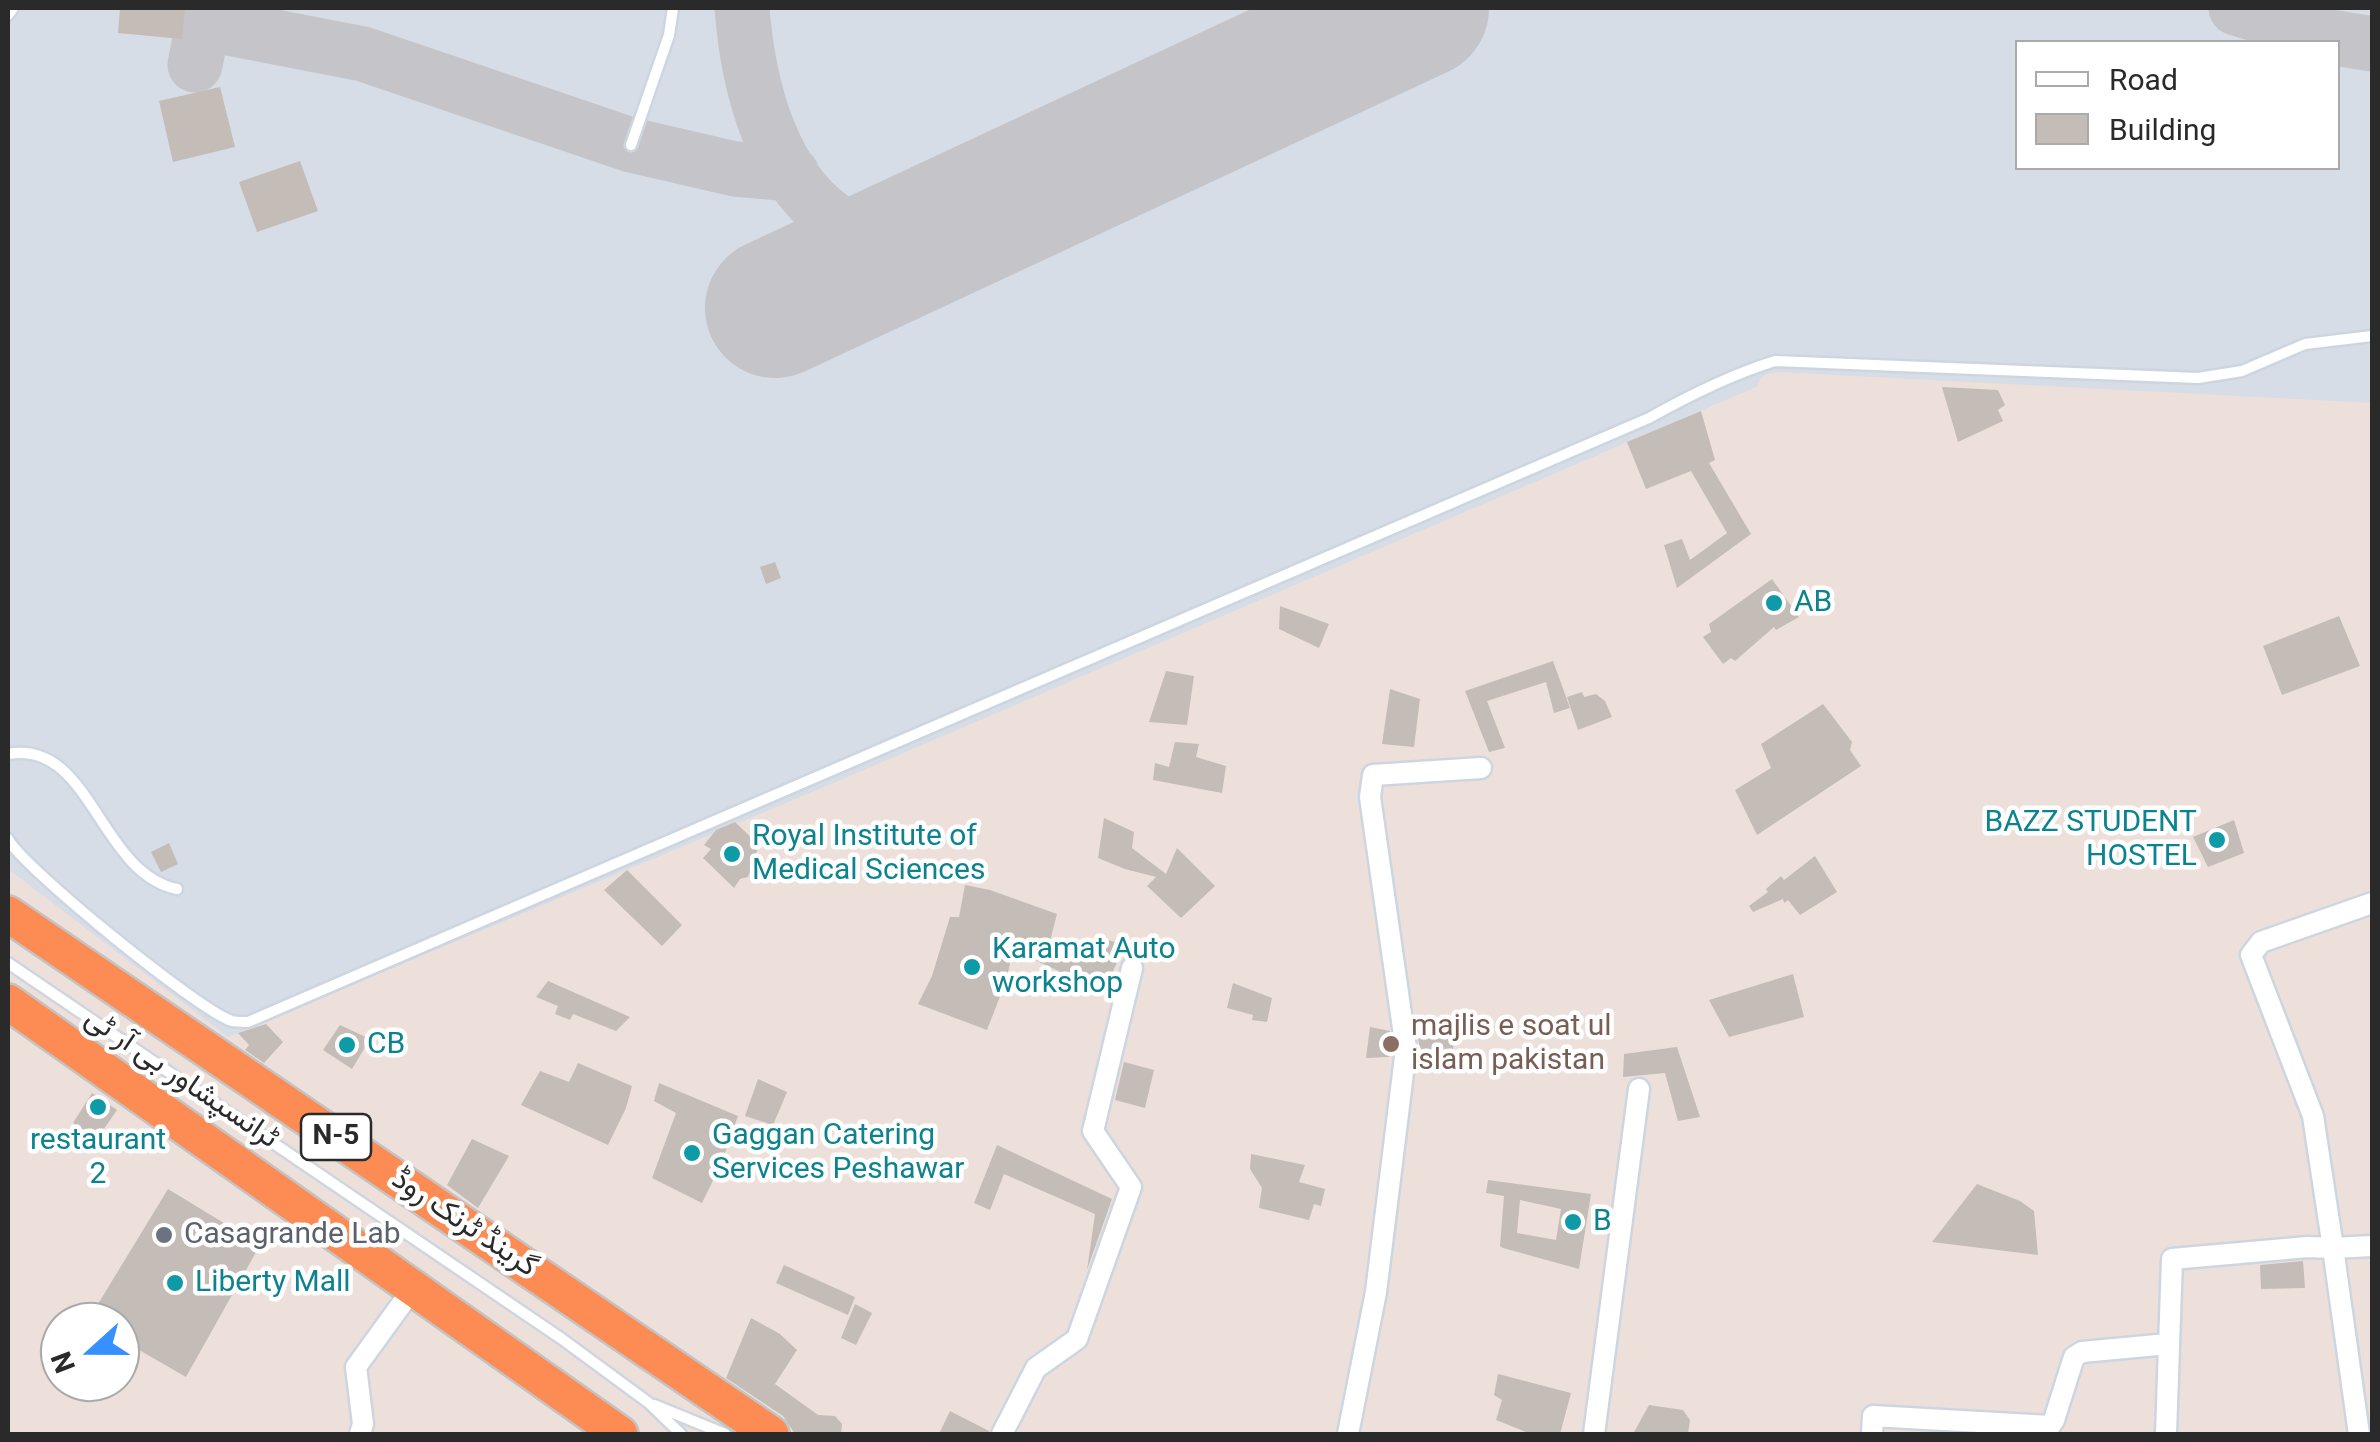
<!DOCTYPE html>
<meta charset="utf-8">
<style>
body{margin:0}
#map{position:relative;width:2380px;height:1442px;overflow:hidden;background:#ede0db;font-family:Roboto,sans-serif}
canvas{display:block}
.frame{position:absolute;inset:0;border:10px solid #2a2a2a;pointer-events:none}
.legend{position:absolute;left:2015px;top:40px;width:325px;height:130px;box-sizing:border-box;background:#fff;border:2px solid #aaa;margin:0;padding:12px 18px;list-style:none;font-size:30px;color:#2a2a2a}
.legend li{display:flex;align-items:center;gap:20px;height:50px}
.legend b{width:50px;border:2px solid #aaa}
.north{position:absolute;left:40px;top:1302px;width:100px;height:100px;box-sizing:border-box;background:#fff;border:2px solid #aaa;border-radius:50%;rotate:249deg;font-size:28px;font-weight:700;line-height:40px;text-align:center;color:#2a2a2a}
.north::after{content:'';display:block;margin:auto;width:35px;height:45px;background:#3691ff;clip-path:polygon(50% 0,100% 100%,50% 72%,0 100%)}
</style>
<div id="map">
<canvas width="2380" height="1442"></canvas>
<div class="frame"></div>
<ul class="legend">
<li><b style="height:12px;background:#fff"></b>Road</li>
<li><b style="height:28px;background:#c4bcb6"></b>Building</li>
</ul>
<div class="north">N</div>
</div>
<script>
const g = document.querySelector('canvas').getContext('2d');
g.lineJoin = 'round';
function fillPath(path, color) { g.fillStyle = color; g.fill(path, 'evenodd'); }
function strokePath(path, color, width, dash) { g.strokeStyle = color; g.lineWidth = width; g.lineCap = dash ? 'butt' : 'round'; g.setLineDash(dash || []); g.stroke(path); }
function drawText(font, color, halo, rows, align = 'center') {
  g.font = font + ' Roboto,Vazirmatn,sans-serif'; g.lineWidth = 9; g.setLineDash([]); g.textBaseline = 'middle'; g.strokeStyle = halo; g.fillStyle = color; for (const [text, x, y, turn = 0] of rows) {
    g.save(); g.translate(x, y); g.rotate((+turn || 0) * Math.PI / 180); g.textAlign = isNaN(turn) ? turn : align; if (halo) g.strokeText(text, 0, 0); g.fillText(text, 0, 0); g.restore();
  }
}
const airport = new Path2D(`
 M8 8H2372V403L1777 372 1764 375 1756 387 829 785 228 1037 8 869ZM2018 42H2338V168H2018Z`);
const taxiway = new Path2D(`
 M742 8C748 86 772 186 846 227 857 232 870 241 881 243 891 245 902 244 912 244
 M2236 8 2330 37 2372 44
 M195 65 203 23 363 54 631 145 735 169 792 174`);
const runway = new Path2D(`
 M775 308 1419 8`);
const building = new Path2D(`
 M120 8H185L182 39 118 33Z
 M220 87 235 147 173 162 159 101Z
 M300 161 318 211 257 232 239 182Z
 M1942 387 1998 390 2005 405 1998 410 2003 421 1958 442Z
 M1701 411 1715 460 1709 463 1751 534 1677 588 1664 545 1682 539 1690 560 1727 533 1691 471 1646 489 1627 442Z
 M775 562 781 578 766 584 760 567Z
 M1772 579 1799 617 1776 630 1774 627 1735 661 1731 658 1723 664 1703 637 1711 632 1709 624Z
 M1280 606 1329 624 1319 648 1279 629Z
 M2339 616 2360 666 2282 695 2263 646Z
 M1553 661 1570 708 1554 713 1546 682 1487 701 1505 748 1489 752 1465 691Z
 M1166 671 1194 676 1187 725 1149 722Z
 M1390 689 1420 699 1414 747 1382 744Z
 M1582 692 1584 697 1596 694 1605 701 1612 717 1578 730 1567 697Z
 M1823 704 1852 742 1850 750 1861 766 1757 835 1735 790 1771 768 1761 744Z
 M1175 742 1199 744 1196 757 1226 766 1222 793 1153 780 1155 763 1169 767Z
 M1104 818 1134 832 1132 848 1166 874 1177 848 1215 886 1181 918 1147 886 1156 877 1125 869 1098 858Z
 M2234 820 2244 853 2208 867 2193 837Z
 M735 822 759 845 748 877 740 879 734 888 703 858 711 849 704 845 716 830Z
 M169 843 178 864 161 872 151 852Z
 M1815 856 1837 892 1800 915 1788 900 1784 903 1783 899 1753 912 1749 906 1768 892 1766 889 1781 876 1784 880Z
 M627 870 682 925 662 946 604 890Z
 M965 885 990 890 1057 914 1049 945 1086 962 1097 938 1125 944 1104 992 1013 950 1006 981 987 1030 918 1004 932 976 950 917H959Z
 M1793 974 1804 1017 1729 1037 1709 1000Z
 M548 981 630 1017 616 1031 573 1014 570 1020 555 1014 558 1006 536 997Z
 M1233 983 1272 998 1267 1022 1252 1020 1253 1015 1227 1008Z
 M1416 1023 1460 1024 1452 1052 1420 1050Z
 M266 1024 283 1042 264 1063 245 1050 249 1045 238 1033Z
 M340 1025 370 1039 352 1069 323 1050Z
 M1370 1027 1390 1031 1392 1048 1389 1057 1366 1058Z
 M1677 1047 1700 1117 1678 1121 1665 1073 1623 1077 1624 1054Z
 M1124 1062 1154 1070 1145 1108 1115 1100Z
 M578 1063 632 1086 626 1108 608 1145 521 1105 540 1071 569 1082Z
 M758 1079 787 1092 773 1125 745 1116Z
 M659 1083 738 1116 721 1164 702 1203 652 1178 676 1113 654 1101Z
 M92 1093 117 1110 97 1139 73 1123Z
 M472 1139 509 1156 478 1208 447 1185Z
 M997 1145 1112 1199 1087 1270 1095 1214 1004 1174 990 1210 974 1203Z
 M1251 1154 1305 1165 1299 1182 1325 1189 1321 1206 1314 1204 1309 1220 1259 1208 1262 1188 1250 1169Z
 M1488 1180 1591 1194 1579 1269 1503 1248 1500 1246 1504 1196 1486 1193ZM1520 1200 1561 1209 1556 1240 1517 1233Z
 M1977 1184 2020 1201 2034 1211 2038 1255 1932 1242Z
 M168 1189 260 1245 186 1377 120 1339V1322H87Z
 M2303 1261 2305 1288 2261 1289 2260 1265Z
 M784 1265 855 1297 848 1315 776 1283Z
 M855 1304 872 1313 856 1345 841 1338Z
 M751 1318 780 1334 797 1350 775 1384 818 1415 835 1416 842 1424 841 1434H795L783 1416 726 1378Z
 M1498 1374 1571 1393 1560 1434H1531L1496 1420 1502 1400 1494 1395Z
 M1649 1405 1683 1410 1690 1420 1688 1434H1633Z
 M950 1411 989 1431 988 1434H939Z`);
const service = new Path2D(`
 M8 15 13 8
 M631 145 669 35 673 8
 M8 754C91 739 99 873 177 889
 M8 839C23 868 201 1012 232 1021 236 1022 244 1022 248 1022L1649 418C1690 395 1730 375 1775 361L2198 378 2242 371 2305 344 2372 336
 M8 963 562 1339 649 1403 681 1434
 M654 1405 725 1434`);
const minor = new Path2D(`
 M2372 903 2261 942 2251 955 2313 1116 2333 1248 2372 1246
 M360 1434 363 1424 356 1367 414 1287
 M1002 1434 1036 1368 1077 1339 1131 1187 1093 1131 1132 968
 M1348 1434 1376 1292 1406 1049 1370 797 1373 775 1481 768
 M1594 1434 1639 1089
 M1872 1434 1873 1416 2050 1426 2054 1420 2074 1357 2082 1352 2168 1344
 M2166 1434 2172 1259 2308 1247 2333 1248 2359 1434`);
const trunk = new Path2D(`
 M8 914 771 1434
 M8 1002 620 1434`);
const markers = [
 [1774,603,10,"#0f9aa8"],
 [2217,840,10,"#0f9aa8"],
 [732,854,10,"#0f9aa8"],
 [972,967,10,"#0f9aa8"],
 [1391,1044,10,"#8d6e63"],
 [347,1045,10,"#0f9aa8"],
 [98,1107,10,"#0f9aa8"],
 [692,1153,10,"#0f9aa8"],
 [1573,1222,10,"#0f9aa8"],
 [164,1235,10,"#6b7280"],
 [175,1283,10,"#0f9aa8"]
];
const shields = [
 [336,1137,70]
];
const shieldNames = [
 ["N-5",336,1137]
];
const cultureNames = [
 ["AB",1794,603],
 ["BAZZ STUDENT",2197,823,"right"],
 ["HOSTEL",2197,857,"right"],
 ["Royal Institute of",752,837],
 ["Medical Sciences",752,871],
 ["Karamat Auto",992,950],
 ["workshop",992,984],
 ["CB",367,1045],
 ["Gaggan Catering",712,1136],
 ["Services Peshawar",712,1170],
 ["restaurant",98,1141,"center"],
 ["2",98,1175,"center"],
 ["B",1593,1222],
 ["Liberty Mall",195,1283]
];
const educationNames = [
 ["majlis e soat ul",1411,1027],
 ["islam pakistan",1411,1061]
];
const streetNames = [
 ["ٹرانسپشاور بی آر ٹی",181,1079,34],
 ["گرینڈ ٹرنک روڈ",464,1224,34]
];
const worshipNames = [
 ["Casagrande Lab",184,1235]
];
fillPath(airport, '#d6dde6');
strokePath(taxiway, '#c5c4c8', 55);
strokePath(runway, '#c5c4c8', 140);
fillPath(building, '#c4bcb6');
strokePath(service, '#cdd6e0', 15);
strokePath(minor, '#cdd6e0', 25);
strokePath(trunk, '#c3c3c3', 40);
strokePath(service, '#fff', 10);
strokePath(minor, '#fff', 20);
strokePath(trunk, '#fc8b54', 35);
for (const [x, y, r, color] of markers) { const dot = new Path2D(); dot.arc(x, y, r, 0, 2 * Math.PI); g.fillStyle = color; g.fill(dot); strokePath(dot, '#fff', 4); }
for (const [x, y, w] of shields) { const box = new Path2D(); box.roundRect(x - w / 2, y - 23, w, 46, 8); g.fillStyle = '#fff'; g.fill(box); strokePath(box, '#2a2a2a', 2.5); }
drawText('bold 28px', '#2a2a2a', null, shieldNames);
drawText('30px', '#0d838f', '#fff', cultureNames, 'left');
drawText('30px', '#785e54', '#fff', educationNames, 'left');
drawText('30px', '#2a2a2a', '#fff', streetNames);
drawText('30px', '#5b616d', '#fff', worshipNames, 'left');
</script>
